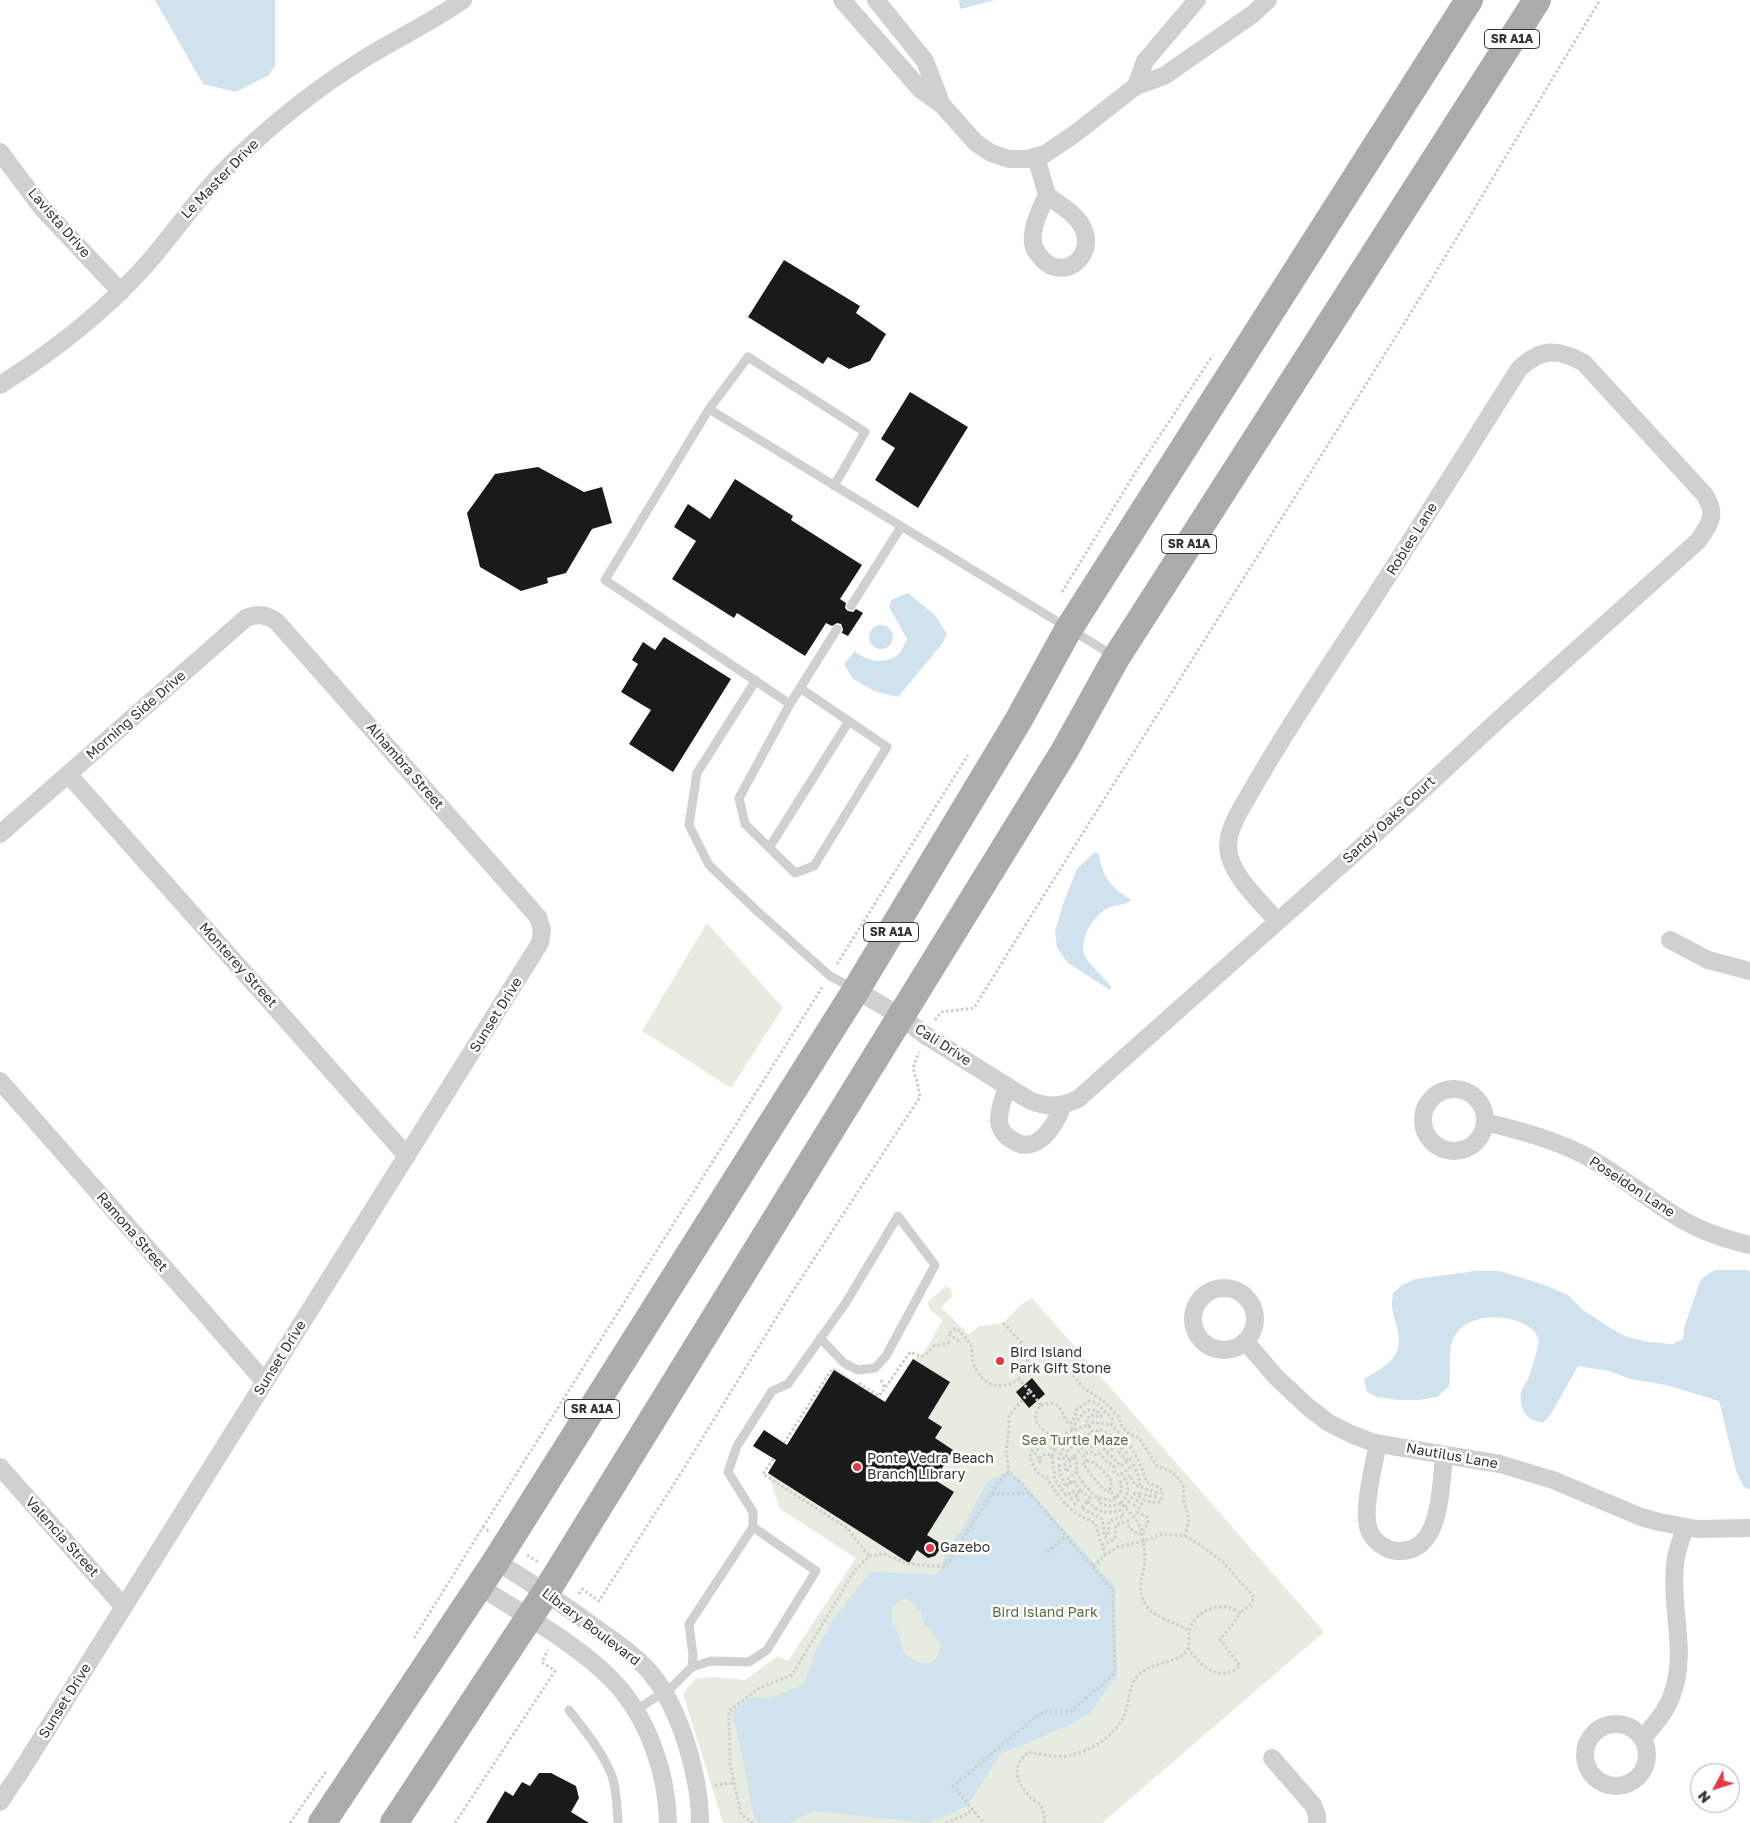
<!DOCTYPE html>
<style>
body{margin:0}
#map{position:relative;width:1750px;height:1823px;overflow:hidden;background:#fff;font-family:"Golos Text",sans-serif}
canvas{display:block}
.north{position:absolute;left:1690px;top:1763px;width:50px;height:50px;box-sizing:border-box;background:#fff;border:1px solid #adadad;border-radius:50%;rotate:230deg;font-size:14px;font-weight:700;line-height:20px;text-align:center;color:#333}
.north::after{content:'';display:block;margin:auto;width:18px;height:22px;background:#e63946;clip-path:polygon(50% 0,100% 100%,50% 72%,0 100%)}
</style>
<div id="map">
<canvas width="1750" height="1823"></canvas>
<div class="north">N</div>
</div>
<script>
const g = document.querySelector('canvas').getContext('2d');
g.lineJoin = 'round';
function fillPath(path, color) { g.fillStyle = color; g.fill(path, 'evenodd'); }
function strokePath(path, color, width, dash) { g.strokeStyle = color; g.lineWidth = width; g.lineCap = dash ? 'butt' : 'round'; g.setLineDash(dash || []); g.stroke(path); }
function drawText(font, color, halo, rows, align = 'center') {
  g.font = font + ' "Golos Text",sans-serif'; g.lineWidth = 5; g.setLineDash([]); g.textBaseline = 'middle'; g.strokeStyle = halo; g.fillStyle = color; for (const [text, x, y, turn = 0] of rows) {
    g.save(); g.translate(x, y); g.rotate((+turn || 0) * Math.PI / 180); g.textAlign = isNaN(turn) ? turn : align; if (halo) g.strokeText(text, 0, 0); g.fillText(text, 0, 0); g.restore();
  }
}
const green = new Path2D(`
 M707 923 783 1008 731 1088 642 1031Z
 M946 1286 951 1289 952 1297 941 1307 968 1334 980 1326 1003 1323 1021 1305 1032 1298 1324 1632 1102 1823H723L683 1694 695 1679 715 1677 745 1680 778 1656 788 1661 856 1558 780 1509 768 1473 776 1460 753 1446 764 1430 787 1445 834 1367 886 1402 913 1359 923 1354 943 1320 929 1309 928 1302Z`);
const water = new Path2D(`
 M155 0H275V66L269 75 236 92 203 84Z
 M959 0H995L960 9Z
 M908 593 935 615 947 634 942 644 898 697 874 691 852 678 844 664 855 651C866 661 882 665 896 656 901 653 904 645 907 639L889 607 891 600Z
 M869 637a12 12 0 1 1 24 0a12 12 0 1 1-24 0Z
 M1095 852 1099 855C1103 878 1111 887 1131 900 1125 906 1113 904 1106 909 1093 916 1078 941 1085 956 1088 963 1105 979 1111 986L1110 990 1068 963 1057 948 1055 931 1063 904 1077 869Z
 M1715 1270H1746L1750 1271V1490L1743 1486 1736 1471 1719 1401 1666 1385 1631 1379 1609 1371 1578 1366 1551 1414 1544 1422C1528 1423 1518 1409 1521 1393 1522 1388 1525 1384 1528 1379 1533 1367 1536 1353 1539 1340 1537 1337 1536 1333 1533 1330 1514 1314 1472 1311 1456 1334 1446 1348 1452 1370 1449 1386L1437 1397 1419 1400H1399L1377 1397 1367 1392 1364 1379C1389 1364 1406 1356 1396 1324 1392 1309 1391 1309 1393 1293L1402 1285 1416 1279 1475 1271H1499L1545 1285 1568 1295 1582 1309 1607 1326 1625 1336 1648 1342 1672 1344 1683 1339 1684 1328 1701 1279Z
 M1005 1473 1017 1477 1115 1587V1628L1117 1675 1090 1713 1070 1725 1000 1754 967 1806 928 1823 812 1811 790 1823H758L753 1813 740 1744 731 1712 751 1697 770 1698 804 1684 817 1648 835 1617 870 1572 938 1575 947 1551 959 1534 988 1481ZM908 1598 922 1613V1619L941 1645C940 1650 938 1656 935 1659 928 1669 911 1661 905 1653 901 1648 901 1641 899 1635 896 1628 890 1621 891 1613 892 1609 896 1604 899 1600Z`);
const building = new Path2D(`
 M784 260 860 306 856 313 886 334 870 361 849 369 828 357 823 364 748 317Z
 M910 392 968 427 918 508 875 480 895 448 881 439Z
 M538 467 584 492 602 487 612 523 592 529 566 573 547 578 548 583 521 591 480 567 467 513 495 474Z
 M735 479 793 516 791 520 862 565 840 599 846 603 845 608 848 611 853 612 856 609 863 613 848 636 842 633 843 629 841 624 837 623 832 626 826 623 805 656 737 613 734 618 672 579 696 541 674 527 688 504 710 519Z
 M664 637 731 679 673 772 629 744 651 710 621 692 638 664 632 660 643 642 655 650Z
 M913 1359 950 1382 928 1418 942 1427 935 1438 953 1450 935 1480 954 1492 927 1535 938 1542 940 1549 935 1556 928 1558 917 1550 909 1563 768 1473 776 1460 753 1446 764 1430 787 1445 834 1370 885 1402Z
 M1032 1378 1045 1394 1029 1408 1016 1392Z
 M539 1773H551L576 1786 579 1798 571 1812 589 1823H486L505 1791 513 1796 522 1782 530 1786Z`);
const path = new Path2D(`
 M1062 592 1135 473 1213 355
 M837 964 968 755
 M935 1020 941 1012 974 1008C1120 771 1271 537 1418 301 1480 201 1539 100 1600 0
 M1003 1323 1022 1343 1028 1357 1023 1374 1019 1379
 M959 1341 948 1334 956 1328C961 1333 968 1339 971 1346 972 1351 972 1357 973 1362 980 1384 1000 1393 1019 1379L1030 1391 1009 1416V1427L1006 1451 1009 1472
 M1027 1350 1053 1355 1059 1359 1084 1388 1106 1403 1119 1418 1122 1427 1130 1434 1139 1438 1157 1466 1172 1472 1180 1480 1183 1486 1184 1502 1189 1519 1185 1536 1162 1534 1144 1541 1118 1547 1105 1555 1092 1567
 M881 1380 885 1388 910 1352 920 1356 925 1355 934 1346 952 1342
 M859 1383 879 1396 885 1388
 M1030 1391 1041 1405C1028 1420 1042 1431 1056 1437L1049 1441 1041 1440 1033 1447 1030 1456C1032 1465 1038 1476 1047 1478 1061 1502 1070 1512 1095 1523L1105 1555
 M1041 1405 1051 1403C1062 1406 1063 1415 1068 1424 1074 1422 1075 1416 1076 1410L1089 1401 1097 1403 1112 1419 1111 1425 1093 1422 1089 1426 1087 1423V1419L1090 1415 1101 1417V1415L1096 1410H1088C1081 1413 1075 1425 1070 1431
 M784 1443 831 1370
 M1055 1449 1058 1442 1061 1441 1065 1446 1060 1454 1059 1459 1066 1458
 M1107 1453 1115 1447 1108 1440 1097 1435V1431L1099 1429C1109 1434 1116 1438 1123 1446L1119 1452 1123 1456
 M1052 1456 1055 1449 1047 1446 1039 1448 1035 1453 1040 1462 1039 1460 1042 1455 1047 1454 1052 1456 1055 1480 1066 1495 1073 1491 1076 1495 1070 1500
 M1074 1456 1080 1449 1088 1446 1095 1447 1104 1444 1105 1446 1103 1448 1121 1466 1132 1458
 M773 1459 763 1474 847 1528 869 1556
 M1070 1460V1468L1066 1472 1065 1465 1059 1466 1060 1474 1066 1487 1073 1480 1080 1490
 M1087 1461 1083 1456 1086 1453 1092 1452 1095 1455 1099 1453 1107 1462 1114 1466V1471L1119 1476 1133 1465 1139 1477 1140 1487
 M1127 1461 1123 1456 1128 1451
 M1071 1484 1068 1479 1077 1471
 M1110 1490 1112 1481C1104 1473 1098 1461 1087 1461L1083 1464C1090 1474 1098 1484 1107 1492L1110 1490 1116 1498
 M992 1494 1030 1493
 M1099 1499 1102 1498 1111 1501C1118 1496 1124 1492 1120 1483L1125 1479
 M1088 1501C1096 1512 1108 1515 1120 1510L1124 1516 1109 1521 1108 1536 1105 1537 1102 1519 1081 1508Z
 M1121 1503C1128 1495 1130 1488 1125 1479L1130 1475 1135 1485 1157 1493 1155 1497 1141 1494
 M1074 1505 1079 1499 1076 1495 1080 1490 1090 1498 1088 1501
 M1125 1507 1135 1493 1141 1494 1133 1507
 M483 1527 823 986
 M1185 1536 1200 1545 1224 1563 1254 1597 1250 1605 1240 1613
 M1102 1545 1115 1539 1116 1525 1128 1521 1129 1528 1138 1534 1142 1533 1148 1523 1147 1517 1137 1512 1144 1500 1157 1503 1161 1501 1163 1491 1156 1486 1146 1482C1140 1458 1129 1441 1111 1425
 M1047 1552 1066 1536
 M527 1555 538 1562
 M579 1594 582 1589 599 1601 681 1473 791 1294 920 1097 917 1081 913 1068 919 1052
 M414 1638 483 1527 490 1532
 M1188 1648C1201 1667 1218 1683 1240 1666L1220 1639 1233 1624 1240 1613C1236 1611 1230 1607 1225 1607 1209 1605 1191 1617 1189 1633
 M715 1785 734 1783
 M290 1823 327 1770
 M455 1823 555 1671 542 1662 548 1650
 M753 1823 741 1814 730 1764 729 1711 761 1687 792 1675 855 1570 869 1556 884 1554 909 1564 945 1567 991 1494 1003 1476 1009 1472 1023 1485 1113 1591 1115 1673 1070 1712H1043L1033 1719 953 1786 984 1823
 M946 1823 967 1814 973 1809
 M1044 1823 1045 1820C1044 1816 1043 1809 1040 1805 1038 1802 1034 1800 1031 1798 1016 1782 1010 1766 1029 1752 1041 1754 1056 1758 1067 1756 1089 1752 1112 1738 1123 1718 1129 1706 1128 1689 1136 1678 1147 1661 1182 1664 1188 1648 1190 1644 1189 1637 1189 1633L1186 1629C1176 1623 1155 1617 1149 1609 1132 1589 1146 1575 1145 1554 1144 1545 1143 1535 1140 1527 1137 1518 1127 1511 1121 1503 1112 1507 1108 1507 1098 1502L1099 1499C1092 1494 1082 1483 1078 1475 1075 1468 1078 1462 1074 1456L1070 1460 1066 1458 1067 1452 1073 1446 1064 1434 1084 1426H1089L1092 1430V1433L1076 1438 1080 1443 1088 1440 1098 1442V1445`);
const service = new Path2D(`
 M709 409 1114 656
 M834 486 865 432 748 357 709 409 605 580 790 704 837 629
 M851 606 901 527
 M756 680 697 773 689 825 709 865 756 910 830 976 853 988
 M790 704 739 798 745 824 795 873 814 866 887 747 800 688
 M769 848 849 721
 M753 1527V1512L728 1472 737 1446 772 1391 788 1384 845 1304 898 1216 935 1265 886 1356 875 1368 858 1370 844 1363 820 1338
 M569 1710C585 1731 602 1751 612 1776 617 1791 617 1808 618 1823
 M636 1710 672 1687 692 1667 711 1661 749 1662 767 1650 816 1571 753 1527 689 1624 693 1655 692 1667`);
const minor = new Path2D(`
 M842 0 921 90 942 105 976 143 991 153 1009 159H1027L1045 154 1076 133 1136 86 1164 76 1253 14 1268 0
 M876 0 925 61 942 105
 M1136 86 1145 61 1197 0
 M0 152 42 208 121 292
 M1036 157 1047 195
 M1047 195C1059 205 1076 213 1083 228 1096 256 1064 282 1042 259 1038 254 1033 248 1033 242 1031 227 1041 208 1047 195Z
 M0 385C54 351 103 313 146 265 176 231 201 192 234 161 273 123 316 89 362 60 395 39 431 23 463 0
 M68 774 407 1156
 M0 834 246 618C257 613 267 614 277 622L538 917 542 930 540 943 19 1774 0 1802
 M1670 940 1708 960 1750 971
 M856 990 900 1016 925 1035 1029 1100C1047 1108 1060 1107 1078 1099L1358 850 1496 722 1698 541C1710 523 1718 515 1704 494L1584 363C1558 348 1541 348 1519 369 1472 443 1425 519 1377 593 1335 658 1291 721 1253 788 1243 806 1228 826 1228 847 1229 874 1260 901 1277 921
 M0 1081 265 1382
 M1007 1086C1004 1097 999 1108 999 1120 999 1128 1004 1135 1011 1139 1036 1158 1055 1126 1063 1105
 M1423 1120a31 31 0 1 1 62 0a31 31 0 1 1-62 0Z
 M1485 1122C1522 1131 1560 1141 1593 1160 1622 1177 1647 1198 1676 1216 1698 1230 1724 1239 1750 1245
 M1193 1319a31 31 0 1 1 62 0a31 31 0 1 1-62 0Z
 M1245 1341 1276 1377 1308 1407 1329 1423 1351 1434 1374 1443 1500 1464 1553 1480 1641 1517 1659 1522 1697 1529 1750 1528
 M1378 1443C1374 1465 1363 1506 1368 1527 1371 1538 1380 1546 1391 1550 1397 1552 1403 1551 1409 1550 1442 1542 1441 1481 1444 1455
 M0 1467 123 1606
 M496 1561C533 1584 569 1608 604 1634 621 1646 640 1659 653 1676 681 1711 700 1778 700 1823
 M479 1586C522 1614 581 1646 615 1683 649 1720 667 1774 668 1823
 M1585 1755a31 31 0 1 1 62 0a31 31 0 1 1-62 0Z
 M1642 1739C1654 1725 1666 1712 1672 1695 1688 1652 1670 1608 1675 1565 1676 1551 1681 1540 1685 1528
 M1272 1758 1313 1805 1317 1815V1823`);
const primary = new Path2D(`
 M322 1823 496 1561 856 990 1018 721 1068 630 1469 0
 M394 1823 546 1592 1065 750 1116 658 1537 0`);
const markers = [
 [1000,1361,5,"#e63946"],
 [857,1467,5,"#e63946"],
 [930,1548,5,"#e63946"]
];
const shields = [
 [1512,39,55],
 [1189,544,55],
 [891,932,55],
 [592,1409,55]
];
const shieldNames = [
 ["SR A1A",1512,39],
 ["SR A1A",1189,544],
 ["SR A1A",891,932],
 ["SR A1A",592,1409]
];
const streetNames = [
 ["Le Master Drive",220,179,-46],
 ["Lavista Drive",59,223,49],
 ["Robles Lane",1412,539,-58],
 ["Morning Side Drive",136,715,-41],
 ["Alhambra Street",405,766,49],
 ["Sandy Oaks Court",1389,820,-43],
 ["Monterey Street",238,965,48],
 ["Sunset Drive",496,1015,-58],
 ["Cali Drive",943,1045,33],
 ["Poseidon Lane",1632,1187,33],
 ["Ramona Street",132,1232,49],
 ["Sunset Drive",280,1358,-58],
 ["Nautilus Lane",1452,1456,10],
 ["Valencia Street",62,1537,48],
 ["Library Boulevard",591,1627,37],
 ["Sunset Drive",65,1701,-58]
];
const poiNames = [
 ["Bird Island",1010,1353],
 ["Park Gift Stone",1010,1369],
 ["Ponte Vedra Beach",867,1459],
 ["Branch Library",867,1475],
 ["Gazebo",940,1548]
];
const parkNames = [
 ["Sea Turtle Maze",1075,1441],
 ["Bird Island Park",1045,1613]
];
fillPath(green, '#e6ecdf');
fillPath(water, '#cfe2ee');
fillPath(building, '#1a1a1a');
strokePath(path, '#cdcdcd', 3, [2.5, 2.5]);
strokePath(service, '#d0d0d0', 9);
strokePath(minor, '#d0d0d0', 18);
strokePath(primary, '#ababab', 28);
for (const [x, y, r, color] of markers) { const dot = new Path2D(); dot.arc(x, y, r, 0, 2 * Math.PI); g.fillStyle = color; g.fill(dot); strokePath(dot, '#fff', 2); }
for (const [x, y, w] of shields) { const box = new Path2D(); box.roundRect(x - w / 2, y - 9.5, w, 19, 4); g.fillStyle = '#fff'; g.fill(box); strokePath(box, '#333', 1); }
drawText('bold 12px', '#333', null, shieldNames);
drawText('14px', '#333', '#fff', streetNames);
drawText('14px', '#333', '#fff', poiNames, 'left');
drawText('14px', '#56703f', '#fff', parkNames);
</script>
